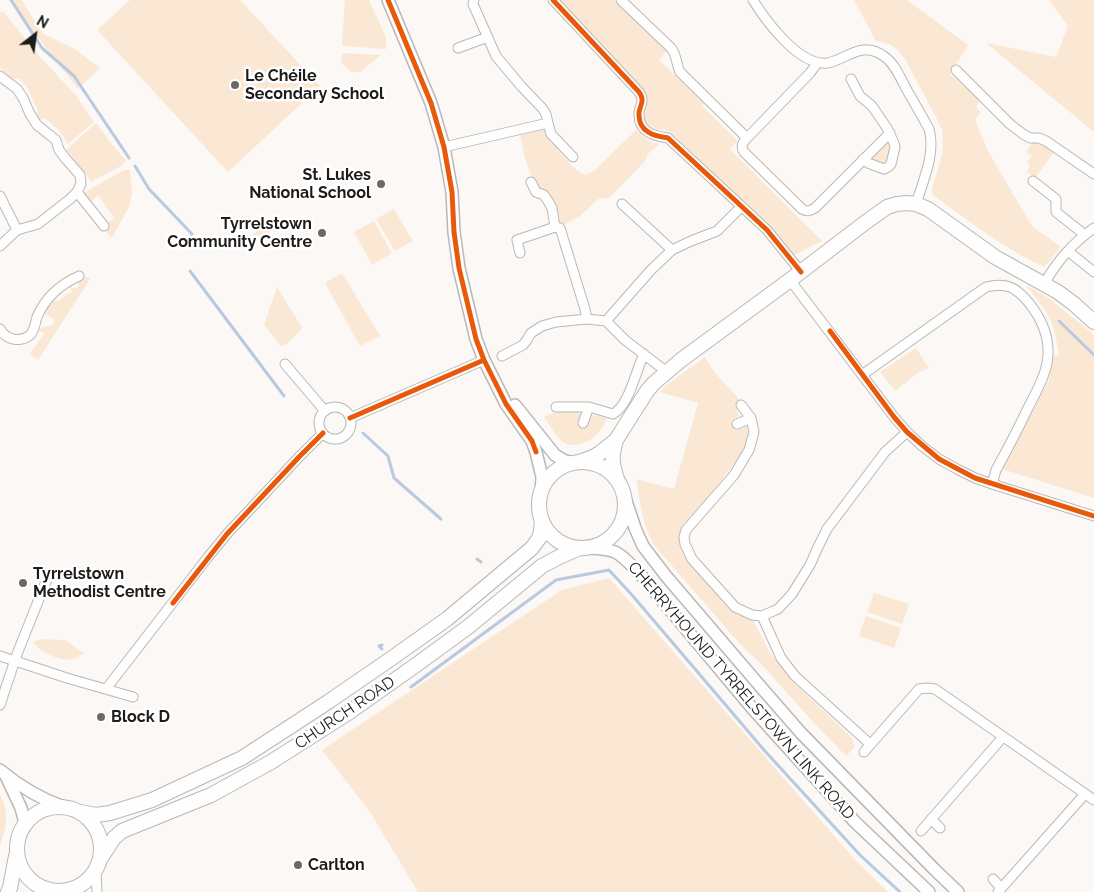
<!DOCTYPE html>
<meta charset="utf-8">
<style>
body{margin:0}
#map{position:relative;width:1094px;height:892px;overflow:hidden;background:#fbf8f5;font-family:Raleway,sans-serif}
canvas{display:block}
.north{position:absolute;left:10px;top:10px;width:50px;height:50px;-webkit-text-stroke:4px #fff;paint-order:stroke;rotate:30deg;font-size:14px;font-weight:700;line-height:20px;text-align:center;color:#1e1c1b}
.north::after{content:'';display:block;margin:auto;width:18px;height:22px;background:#1e1c1b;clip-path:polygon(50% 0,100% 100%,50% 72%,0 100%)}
</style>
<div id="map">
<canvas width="1094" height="892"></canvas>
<div class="north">N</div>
</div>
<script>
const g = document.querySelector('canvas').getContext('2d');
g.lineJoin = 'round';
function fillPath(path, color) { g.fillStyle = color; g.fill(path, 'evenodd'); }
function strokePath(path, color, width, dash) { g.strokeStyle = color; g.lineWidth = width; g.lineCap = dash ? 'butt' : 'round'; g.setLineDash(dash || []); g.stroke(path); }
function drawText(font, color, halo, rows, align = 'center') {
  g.font = font + ' Raleway,sans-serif'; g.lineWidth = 5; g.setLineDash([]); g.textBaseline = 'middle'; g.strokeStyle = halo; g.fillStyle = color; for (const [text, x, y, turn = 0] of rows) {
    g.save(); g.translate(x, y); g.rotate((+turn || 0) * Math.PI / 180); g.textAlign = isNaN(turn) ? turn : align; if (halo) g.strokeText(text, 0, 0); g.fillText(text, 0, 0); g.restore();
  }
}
const green = new Path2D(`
 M9 0H22L42 33 75 49 100 68 78 89Z
 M130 0H240L320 86 228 172 97 30Z
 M345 0H369L386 37V49L342 46Z
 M560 0H614L667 50 659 60 685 85 705 102 702 106 738 141 730 149 822 241 794 255 757 214 669 131C659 130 645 127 643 115 640 104 650 101 642 88Z
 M854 0H907L968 45 950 74 981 100 976 107 981 112 975 120 989 153 1032 226 1061 247 1044 267C1003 248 969 221 933 195L932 189 942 154 943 143 942 130 937 119 905 59 897 49 889 44 876 41Z
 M1049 0H1094V132L986 43 1056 57 1068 26Z
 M3 11 39 56 75 94 94 122 68 144C62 133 55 126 45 118L40 120 36 114 38 111 27 87 19 78 13 79 7 76 0 67V13Z
 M342 53 380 55V56L360 72C351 74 347 68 341 62Z
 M96 123 114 147 126 160 121 166 91 182 84 171 66 150Z
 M544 129C553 142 570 169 585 175L594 171 636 130 650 142 659 144 648 154 645 161 609 198 598 199 580 216 560 227C558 218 555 199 548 193 545 191 541 190 538 187 528 174 523 151 520 135Z
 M1034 140 1040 144 1042 142 1055 151 1035 178 1027 172 1030 166 1027 163 1032 156 1026 152Z
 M886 141 889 142 891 146 887 162 885 164 871 160 869 158Z
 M124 170H130L132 192 129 207 112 238 102 228 114 218 98 195 91 202 83 193Z
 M394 209 413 241 395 251 376 219Z
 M374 221 392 253 372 265 354 232Z
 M258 230 271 231 264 241 245 243Z
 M342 273 380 336 360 346 325 283Z
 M87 277 90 279 38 360 30 354C34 345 40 342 44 333L38 330 43 327 51 326 54 322 53 318 41 312 53 297 58 302 67 294 72 292 68 285 69 284 74 289 79 286 78 280 80 278Z
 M1026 285 1050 299 1094 335V498L1002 469 1049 380 1053 357 1059 355C1057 343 1055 330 1050 319 1044 307 1034 296 1026 285Z
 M277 287 302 328 287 344 281 346 264 325Z
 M916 348 929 368 919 372 895 391 880 372Z
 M705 357 715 373 740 400 736 406 739 416 731 421 734 427 742 425 746 426 749 434 748 441 741 455 709 496 683 524 679 536 683 552 724 601 737 614 753 620 769 651 791 680 852 738 855 747 846 756 814 723 762 665 739 643 654 545C641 522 641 504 636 479L674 489 698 403 660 392 668 384Z
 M569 411C574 411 579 410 581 416L578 423 587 427C593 413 594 414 607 419 600 432 591 444 574 445 570 445 566 445 563 442 556 437 549 424 544 417L553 413Z
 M609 578 856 861 888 892H418L370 812 322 750 562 590Z
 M874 593 909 604 902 624 867 612Z
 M866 616 901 628 894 648 859 636Z
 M42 639 65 640 84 653C81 655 77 658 73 659 60 662 40 652 33 642Z
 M0 795C10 811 6 829 0 846Z`);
const stream = new Path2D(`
 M11 0 42 48 74 76 129 158
 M135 166 149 189 192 234 187 246
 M190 271 284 396
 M1059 321 1094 355
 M363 433 388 456 394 478 441 519
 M477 559 481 562
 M382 649 379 646 382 645
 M411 687 556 580 609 570 632 595 764 750 860 855 900 892`);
const minor = new Path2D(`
 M553 0 639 92C640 94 642 96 642 99 643 104 638 110 639 115 639 132 654 136 668 138L767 230 801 272
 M621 0 671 48C677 55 676 64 680 72L747 138C743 142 740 146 744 152L802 209C807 212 810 211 815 208L890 133
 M753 0C766 21 799 66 827 63 847 60 861 39 885 57 896 65 901 80 908 92 915 104 922 116 929 129 936 153 923 181 916 204
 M458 48 488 37
 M956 70 1010 124 1023 134 1030 138H1039L1046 141 1094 174
 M0 76 17 89 23 98 30 114 37 125 56 140 59 150 65 158 80 175 81 184 77 192 70 199 38 224 17 230 0 246
 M851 79 860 96 872 106 887 128 894 143 895 147 891 164 888 167 884 169 868 163 863 159
 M548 123 551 134 573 157
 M747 138 810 73 815 66 816 62
 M444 147 548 123 546 114 543 109 521 86 496 56 473 4 474 0
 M1033 181 1056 199V212L1080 231 1083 236
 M77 192 104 226
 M0 196 17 230
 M622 204 672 250
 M555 227 560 228 585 309 587 319
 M1068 251 1094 272
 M520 253 517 240 555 227 552 208 548 201 544 195 536 192 531 182
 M790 280 894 417 907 432 922 446 939 459 957 469 975 478 992 484 1094 516
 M1044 284C1058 260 1072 244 1094 228
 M606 321 651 270 672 250 691 241 717 231 741 207
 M0 329C6 340 20 343 30 335 35 330 35 323 37 317 45 298 61 284 79 276
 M502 356 523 345 527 340 531 333 542 326 556 322 587 319 606 321 625 340 667 372
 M285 364 325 411
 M862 375 986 287C1006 282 1016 287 1029 303 1041 318 1049 335 1048 355 1047 374 1036 392 1028 408 1018 429 1007 450 996 470L992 484
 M741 405 751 418 754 432 749 450 734 475 686 530 684 537 685 544 692 559 735 607 752 615 762 616 769 613 778 609 792 594 810 565 818 547 827 529 885 452 907 432
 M556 407H589L613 414C629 406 636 370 644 354
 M319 423a16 16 0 1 1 32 0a16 16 0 1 1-32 0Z
 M350 418 484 360
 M583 423 589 407
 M737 424 751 418
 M762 616 781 658 795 676 870 744
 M0 656 67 678 133 697
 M106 689 208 557 227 534 299 457 323 433
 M0 705 17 654 45 584 48 577
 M864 752 919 689 927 688 935 689 1094 800
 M931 819 940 828
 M921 831 1003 737
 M96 871 97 892
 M993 879 1001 888
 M70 889 74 892
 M998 892 1085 794`);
const tertiary = new Path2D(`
 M388 0 431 103 444 147 452 192 454 232 459 268 476 339 484 360 506 404 532 441 536 452 542 477 541 492
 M515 405 555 455 563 460 572 463
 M625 498 635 528 643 546 666 576 760 686 801 733 935 870 958 892
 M589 548C619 549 619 553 640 574L752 708 855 822 929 892
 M0 770C19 786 41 799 64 807
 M6 776 21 808 25 823`);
const secondary = new Path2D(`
 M616 440C611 457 612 463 617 479
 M579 462 593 457 600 453 616 440 647 391 654 383 681 360 790 280 866 222 887 207 897 204 907 203 916 204 928 209 995 257 1058 292 1074 304 1094 322
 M539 505a43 43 0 1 1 86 0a43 43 0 1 1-86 0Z
 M17 849a42 42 0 1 1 84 0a42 42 0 1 1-84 0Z
 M80 812 96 815 110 813 152 800 242 758 328 702 392 658 447 619 532 548 540 537 542 521
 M101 858 114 838 122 831 211 795 271 762 348 713 416 665 468 627 542 566 559 557 580 548
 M8 892 10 888 16 856`);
const cycleway = new Path2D(`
 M388 0 431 103 444 147 452 192 454 232 459 268 476 339 484 360 506 404 532 441 536 452
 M553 0 639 92C640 94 642 96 642 99 643 104 638 110 639 115 639 132 654 136 668 138L767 230 801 272
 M830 331 894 417 907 432 939 459 975 478 1094 516
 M350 418 484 360
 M173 603 227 534 299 457 323 433`);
const markers = [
 [235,85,5,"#6b6967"],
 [381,184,5,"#6b6967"],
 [322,233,5,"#6b6967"],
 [23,583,5,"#6b6967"],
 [101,717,5,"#6b6967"],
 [298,865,5,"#6b6967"]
];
const poiNames = [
 ["Le Chéile",245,76],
 ["Secondary School",245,94],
 ["St. Lukes",371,175,"right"],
 ["National School",371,193,"right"],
 ["Tyrrelstown",312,224,"right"],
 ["Community Centre",312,242,"right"],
 ["Tyrrelstown",33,574],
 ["Methodist Centre",33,592],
 ["Block D",111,717],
 ["Carlton",308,865]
];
const streetNames = [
 ["CHERRYHOUND TYRRELSTOWN LINK ROAD",741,691,49],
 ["CHURCH ROAD",345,713,-34]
];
fillPath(green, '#fbe8d4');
strokePath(stream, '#b8c9e0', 3);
strokePath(minor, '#bab8b6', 11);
strokePath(tertiary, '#bab8b6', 14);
strokePath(secondary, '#bab8b6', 16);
strokePath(minor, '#fefefe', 9);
strokePath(tertiary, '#fefefe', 11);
strokePath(secondary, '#fefefe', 14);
strokePath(cycleway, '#e8590c', 5);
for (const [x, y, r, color] of markers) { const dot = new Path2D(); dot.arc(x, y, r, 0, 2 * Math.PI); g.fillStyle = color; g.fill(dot); strokePath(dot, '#fff', 2); }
drawText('bold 16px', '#1e1c1b', '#fff', poiNames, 'left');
drawText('16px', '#1e1c1b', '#fff', streetNames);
</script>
